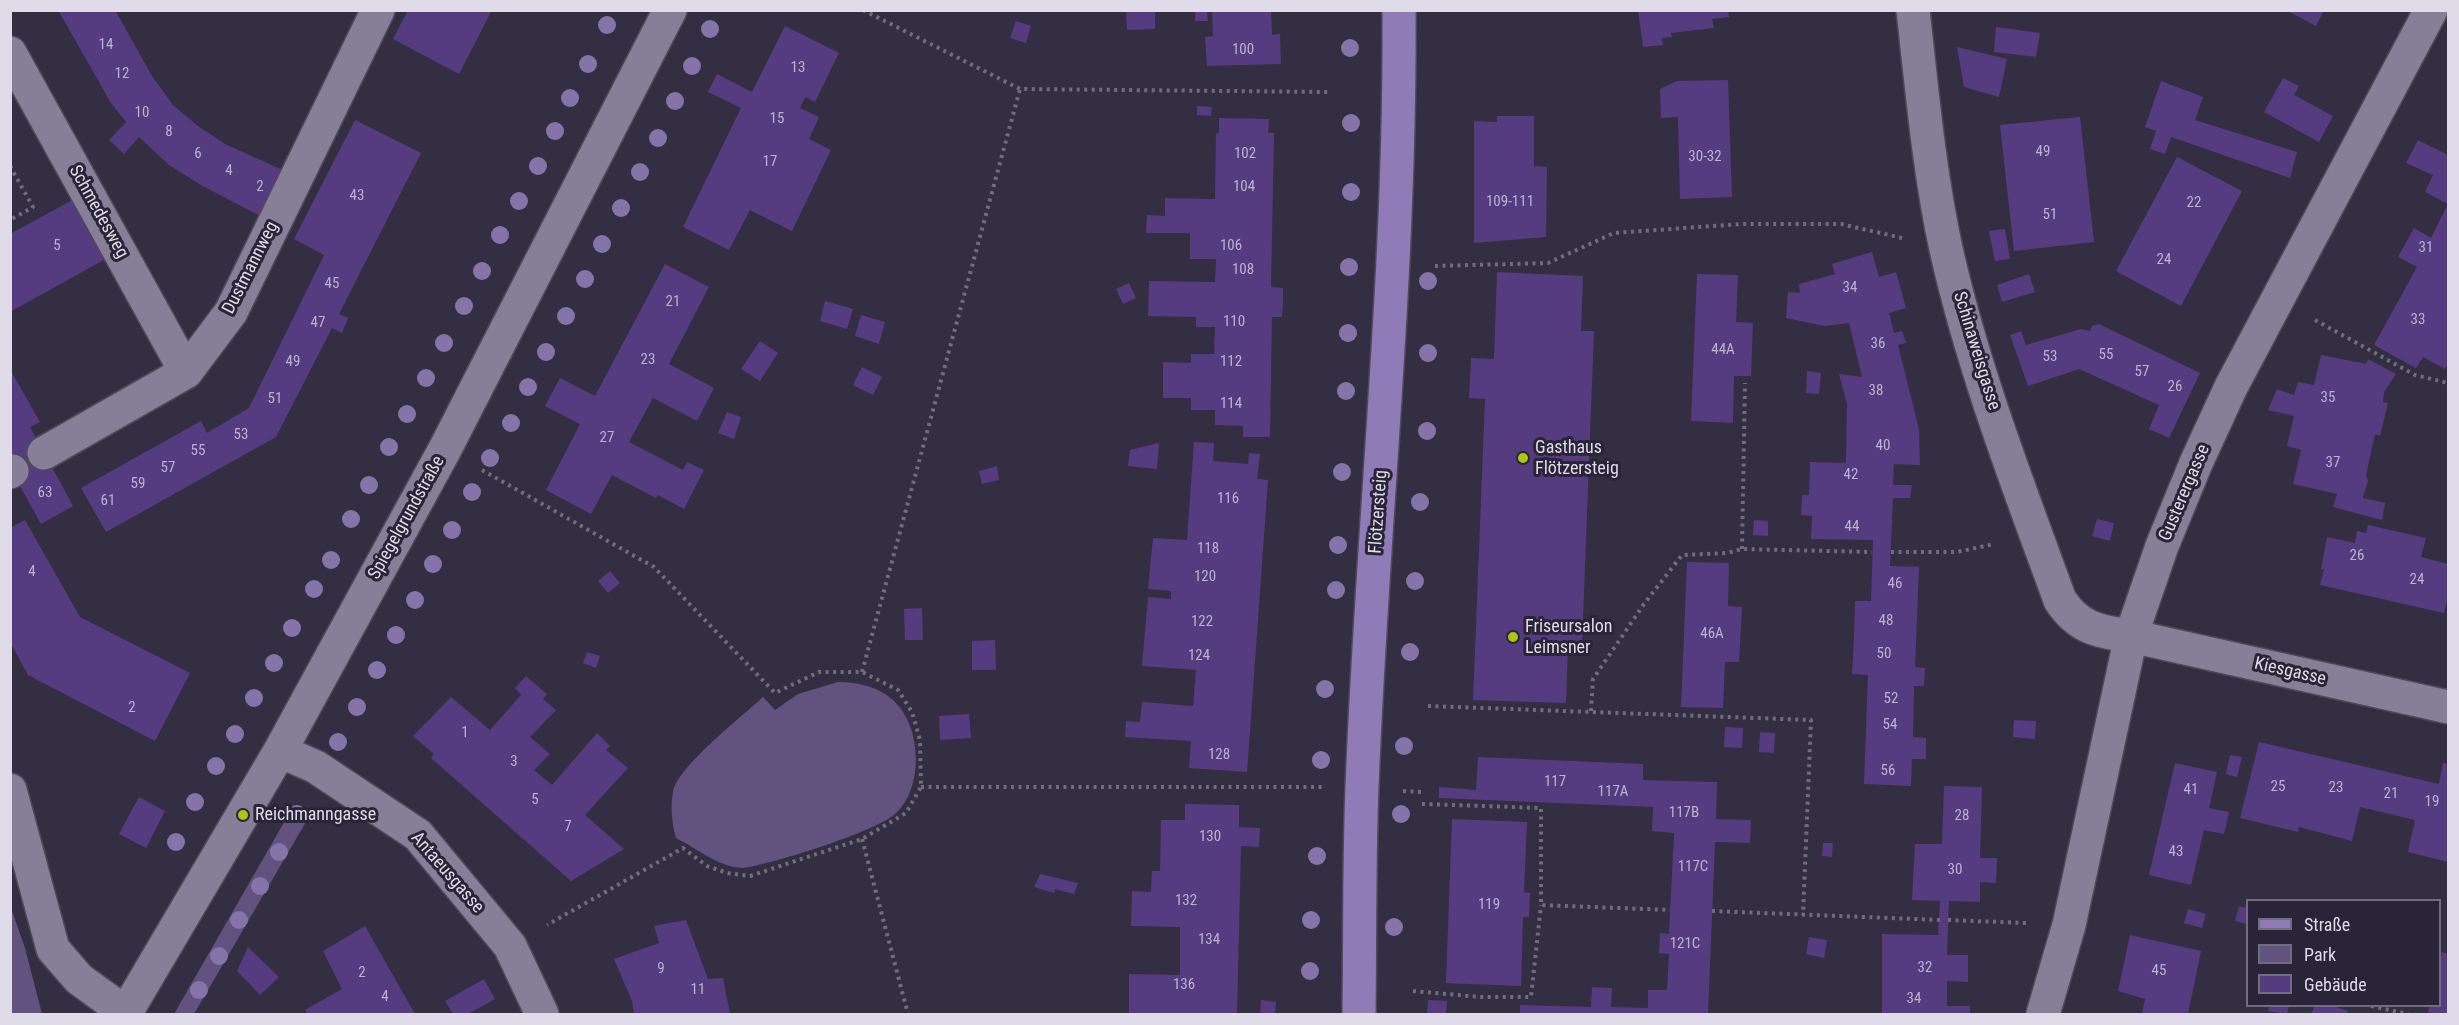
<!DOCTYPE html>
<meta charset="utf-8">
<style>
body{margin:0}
#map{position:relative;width:2459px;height:1025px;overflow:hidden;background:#342e42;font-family:"Roboto Condensed",sans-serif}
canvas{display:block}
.frame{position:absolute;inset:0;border:12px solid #dfdbe8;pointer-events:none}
.legend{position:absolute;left:2246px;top:899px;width:195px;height:108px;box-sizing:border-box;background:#2a2438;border:2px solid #726d7e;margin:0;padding:8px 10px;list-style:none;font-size:18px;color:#dfdbe8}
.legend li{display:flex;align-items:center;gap:12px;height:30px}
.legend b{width:30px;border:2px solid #726d7e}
</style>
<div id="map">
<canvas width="2459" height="1025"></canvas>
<div class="frame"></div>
<ul class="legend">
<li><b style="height:8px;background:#8f7bb7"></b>Straße</li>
<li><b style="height:16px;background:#615280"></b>Park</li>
<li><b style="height:16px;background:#553c80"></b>Gebäude</li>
</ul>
</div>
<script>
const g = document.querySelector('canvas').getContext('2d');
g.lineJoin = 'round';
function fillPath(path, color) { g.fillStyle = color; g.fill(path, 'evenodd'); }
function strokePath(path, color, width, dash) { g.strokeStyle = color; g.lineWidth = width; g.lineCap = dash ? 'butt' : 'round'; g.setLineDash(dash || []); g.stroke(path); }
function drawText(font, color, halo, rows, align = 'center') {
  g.font = font + ' "Roboto Condensed",sans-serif'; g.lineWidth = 6; g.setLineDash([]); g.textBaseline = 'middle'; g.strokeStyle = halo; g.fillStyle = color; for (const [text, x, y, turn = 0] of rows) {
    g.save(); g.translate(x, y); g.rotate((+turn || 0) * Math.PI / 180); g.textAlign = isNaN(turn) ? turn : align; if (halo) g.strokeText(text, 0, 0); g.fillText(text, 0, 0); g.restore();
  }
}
const green = new Path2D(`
 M838 682C857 682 880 687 894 701 922 727 924 789 895 814 875 832 772 864 743 868 718 867 698 849 676 838 672 823 670 807 673 792 677 767 743 716 763 697L775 710 798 694Z
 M294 805 310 815 194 1014H174Z
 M10 905 25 948 42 1014H11Z`);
const building = new Path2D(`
 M58 10H115L152 76 173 105 198 126 225 144 287 172 264 218 201 185 169 165 139 137 124 154 109 140 126 122 111 103Z
 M408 10H492L459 74 393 39Z
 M1155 10V29L1127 30 1126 11Z
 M1195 10H1207L1208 21H1195Z
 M1212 10H1271L1272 35 1280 34 1281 64 1207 66 1205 37 1213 36Z
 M1638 10H1728L1729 17 1712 19 1714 28 1671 33 1672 37 1662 38 1663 45 1643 47Z
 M2286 10H2324L2316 26Z
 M1016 21 1031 26 1026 43 1010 38Z
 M785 26 839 53 815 102 805 97 800 108 819 117 809 139 831 150 792 231 750 210 729 250 683 227 741 108 708 92 717 74 752 92Z
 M1996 27 2040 33 2036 57 1994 52Z
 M1957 47 2007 59 1999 97 1964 87Z
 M2283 78 2299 86 2294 95 2333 116 2319 142 2264 112Z
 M1728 80 1732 197 1680 199 1678 117 1661 118 1660 89 1677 81Z
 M2161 81 2203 97 2195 120 2297 152 2290 178 2171 137 2165 154 2150 149 2156 131 2145 127Z
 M1197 106 1212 107 1211 116 1197 115Z
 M1497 116H1534V166L1547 167 1546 237 1474 243V121L1497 122Z
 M2080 117 2094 242 2014 251 2000 125Z
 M1219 118 1269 119 1268 133H1274L1271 287 1283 288V303L1282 317H1272L1270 437H1243V426L1215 425V410H1191V398H1163V362L1191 363V354H1214L1215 327H1196V317L1148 316 1149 281 1215 282 1216 259H1190V233H1146L1147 215 1165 216V198L1215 199 1216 133 1219 134Z
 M355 120 421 153 339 314 348 318 342 333 332 328 276 437 106 532 81 488 201 421 207 433 249 408 324 255 294 239Z
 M2418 140 2448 155V204L2425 192 2433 175 2406 163Z
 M2177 157 2242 191 2181 306 2116 271Z
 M76 198 109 257 10 312V234Z
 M2448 204V363L2445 369 2423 357 2416 368 2374 345 2417 267 2398 257 2414 228 2431 238Z
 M2005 229 2010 259 1995 261 1989 231Z
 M1872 252 1879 277 1896 272 1906 308 1889 313 1894 333 1902 331 1906 343 1898 345 1919 429 1920 465 1894 464 1893 485H1912L1910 498H1893L1890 566 1919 567 1915 667 1925 668 1924 686H1914L1913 737 1926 738V759H1912L1911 786 1864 784 1868 675 1852 674 1854 638 1855 601H1871L1873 540 1811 539 1812 516 1801 515 1802 495H1809L1810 462 1846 463 1847 404 1839 374 1862 377 1849 323 1825 326 1786 318 1788 292 1800 293 1799 284 1835 274 1832 264Z
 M665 264 709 287 669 364 714 388 697 421 653 398 629 442 683 470 687 462 704 470 684 509 658 495 656 498 612 475 591 514 546 490 580 424 545 406 560 378 595 396Z
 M1497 272 1583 276 1581 331H1594L1582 644 1568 643 1566 703 1473 700 1485 399 1469 398 1471 358 1494 359Z
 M1697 274 1738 275 1736 322 1753 323 1751 376H1734L1733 423 1691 421Z
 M2029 274 2035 292 2002 302 1997 285Z
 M1129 283 1136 298 1123 304 1116 289Z
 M825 301 853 309 847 329 820 321Z
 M861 315 885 322 879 344 855 336Z
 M2099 324 2200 373 2169 438 2149 429 2159 405 2079 369 2028 386 2010 335 2021 331 2026 345 2081 329 2090 331 2092 326Z
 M760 341 778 353 760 381 741 369Z
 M2321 355 2366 364 2368 359 2396 374 2384 392 2383 402 2388 403 2380 436 2375 434 2366 475 2368 481 2363 498 2385 503 2382 520 2333 507 2337 494 2293 484 2301 450 2287 446 2294 416 2268 410 2277 389 2294 395 2298 382 2314 385Z
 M862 367 882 377 873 395 853 385Z
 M10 369 40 422 30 427 73 506 41 524 10 468Z
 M1807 371 1821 373 1819 394 1806 393Z
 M727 412 741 417 734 439 718 433Z
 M1194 442 1214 443 1213 461 1248 464 1249 453 1260 454 1257 479 1268 480 1247 772 1189 768 1191 741 1125 737 1126 721 1140 722 1142 702 1193 706 1196 670 1142 666 1148 597 1171 599V591L1148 589 1153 538 1187 540Z
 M1159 443 1157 469 1128 466 1130 450Z
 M997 466 999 480 982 484 979 471Z
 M2097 519 2114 523 2110 541 2092 536Z
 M25 520 80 617 190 673 155 741 28 675 10 642V528Z
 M1754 520 1768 521V536L1753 535Z
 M2368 525 2426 538 2421 557 2448 564V597L2444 613 2320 585 2324 569H2321L2327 537 2355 543 2357 531 2366 533Z
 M1687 562 1729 563 1728 606 1742 607 1739 662H1725L1723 708 1681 707Z
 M610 571 620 583 608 593 598 581Z
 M922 608 923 640H905L904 609Z
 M995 640 996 670H972V641Z
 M587 652 600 656 596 668 583 663Z
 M526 676 547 694 543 699 556 710 530 737 550 754 534 770 552 785 597 733 610 746 606 750 628 768 585 815 624 849 571 881 431 758 434 754 413 736 451 697 490 730 521 695 515 688Z
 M969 714 971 738 940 740 939 716Z
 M2014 720 2036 721 2035 739 2013 737Z
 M1725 727 1743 728 1742 748 1724 747Z
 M1760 732 1775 733 1774 753 1759 752Z
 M2259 742 2439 784 2443 763 2448 764V862L2408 852 2415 820 2360 807 2352 841 2299 827 2298 832 2240 818Z
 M2230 755 2242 757 2237 777 2226 774Z
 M1478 757 1643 764V780L1717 782 1716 819 1751 820 1750 843 1715 842 1708 1014H1520V1005L1591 1007 1592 987 1612 988 1611 1007 1648 1008V990H1667L1669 954 1659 953 1660 933 1669 934 1674 833 1652 831 1653 807 1439 798V787L1476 790Z
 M2175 763 2217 772 2209 808 2229 812 2224 834 2204 830 2191 885 2149 875Z
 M1944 786 1982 787 1980 858H1997L1996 883 1980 882V902L1949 901 1947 955H1968V982L1947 981V1006H1970V1014H1882V934L1938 935 1940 901 1912 900 1915 844H1942Z
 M139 797 165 811 146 848 119 834Z
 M1185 804 1239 805V827L1260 828 1259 847 1241 846 1237 1014H1129V974L1180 975V927L1131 926 1132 891 1151 892 1152 871H1160L1161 820H1185Z
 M1452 819 1527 822 1524 892 1530 893 1529 917H1523L1521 986 1446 983Z
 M1823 843H1833L1832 857 1822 856Z
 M1040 874 1078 883 1074 894 1055 889 1054 893 1034 887Z
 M2239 906 2247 908V924L2235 921Z
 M2188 909 2206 914 2202 928 2184 923Z
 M686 920 708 979 723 978 730 1014H634L632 1001 614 959 659 943 654 926Z
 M365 926 415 1014H308L305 1010 342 989 323 951Z
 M2130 935 2201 951 2188 1014H2142L2145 999 2118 991Z
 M1809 937 1827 940 1824 958 1806 954Z
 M248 947 279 977 260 995 237 971Z
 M2442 952 2448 954V1014H2433L2428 1013 2429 1006H2440V962Z
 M484 979 495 999 468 1014H453L445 1001Z
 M1261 1000 1276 1002 1275 1014H1260Z
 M1428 1000 1447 1001 1446 1014H1427Z
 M2269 1006H2289L2287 1014 2268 1011Z
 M2315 1006H2333L2348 1011 2347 1014H2311Z`);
const path = new Path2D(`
 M863 10 1020 89 1329 92
 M10 166 33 207 10 220
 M1435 266 1548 263 1614 233 1741 224H1841L1902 238
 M2315 320 2415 375 2448 383
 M482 470 654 567 775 693 819 672H862L898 690 912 712 920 740 921 787 906 813 862 839 750 876 727 873 707 866 683 848 547 925
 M1742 549 1745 383
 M1891 552H1957L1994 544
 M862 672 1020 89
 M1428 706 1811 720 1803 915
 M1591 711 1593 679 1644 604 1682 555 1727 553 1742 549 1872 552
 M921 787H1322
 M1403 791 1423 792
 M1422 804 1541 808V905L1670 910
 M862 839 908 1014
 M1712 911 1940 920
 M1948 920 2026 923
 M1413 991 1480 997H1531L1541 905
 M2371 1006 2408 1014`);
const minor = new Path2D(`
 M1913 10C1922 90 1929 171 1946 249 1973 369 2018 485 2060 600 2078 628 2099 632 2131 636L2448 707
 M10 53 186 372
 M44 453 186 372 231 312 378 10
 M10 472 12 471
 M280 751 316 767 418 835 510 946 542 1014
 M10 790 53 949 79 979 126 1013
 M125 1014 280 751 445 449 670 10
 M2043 1014 2069 925 2131 636 2162 546 2196 463 2231 387 2431 10`);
const major = new Path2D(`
 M1359 1014C1360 939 1359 863 1362 787 1372 528 1401 270 1399 10`);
const trees = [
 [607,25],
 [710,29],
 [1350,48],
 [588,64],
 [692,66],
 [570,98],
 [675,101],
 [1351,123],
 [555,131],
 [658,138],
 [538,166],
 [640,172],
 [1351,192],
 [519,201],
 [621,208],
 [500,235],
 [602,244],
 [1349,267],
 [482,271],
 [585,279],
 [1428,281],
 [464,306],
 [566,316],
 [1348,333],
 [444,343],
 [546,352],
 [1428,353],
 [426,378],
 [528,387],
 [1346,391],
 [407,414],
 [511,423],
 [1427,431],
 [389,447],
 [490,458],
 [1342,472],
 [369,485],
 [472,492],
 [1420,502],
 [351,519],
 [452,530],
 [1338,545],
 [331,560],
 [433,564],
 [1415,581],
 [314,589],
 [1336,590],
 [415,600],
 [292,628],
 [396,635],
 [1410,652],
 [274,663],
 [377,670],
 [1325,689],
 [254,698],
 [357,707],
 [235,734],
 [338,742],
 [1404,746],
 [1321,760],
 [216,766],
 [195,802],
 [297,814],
 [1401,814],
 [176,842],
 [279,852],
 [1317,856],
 [260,886],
 [239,920],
 [1311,920],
 [1394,927],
 [219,956],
 [1310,971],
 [199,990]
];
const markers = [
 [1523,458,6,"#adc60f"],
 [1513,637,6,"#adc60f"],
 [243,815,6,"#adc60f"]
];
const numberNames = [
 ["14",106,45],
 ["100",1243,50],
 ["13",798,68],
 ["12",122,74],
 ["10",142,113],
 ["15",777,119],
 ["8",169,132],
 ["49",2043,152],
 ["6",198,154],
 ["102",1245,154],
 ["30-32",1705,157],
 ["17",770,162],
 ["4",229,171],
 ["2",260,187],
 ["104",1244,187],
 ["43",357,196],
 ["109-111",1510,202],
 ["22",2194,203],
 ["51",2050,215],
 ["5",57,246],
 ["106",1231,246],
 ["31",2426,248],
 ["24",2164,260],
 ["108",1243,270],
 ["45",332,284],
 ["34",1850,288],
 ["21",673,302],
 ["33",2418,320],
 ["110",1234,322],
 ["47",318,323],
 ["36",1878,344],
 ["44A",1723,350],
 ["55",2106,355],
 ["53",2050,357],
 ["23",648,360],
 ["49",293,362],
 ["112",1231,362],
 ["57",2142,372],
 ["26",2175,387],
 ["38",1876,391],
 ["35",2328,398],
 ["51",275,399],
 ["114",1231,404],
 ["53",241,435],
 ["27",607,438],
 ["40",1883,446],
 ["55",198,451],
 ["37",2333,463],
 ["57",168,468],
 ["42",1851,475],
 ["59",138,484],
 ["63",45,493],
 ["116",1228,499],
 ["61",108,501],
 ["44",1852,527],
 ["118",1208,549],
 ["26",2357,556],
 ["4",32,572],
 ["120",1205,577],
 ["24",2417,580],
 ["46",1895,584],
 ["48",1886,621],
 ["122",1202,622],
 ["46A",1712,634],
 ["50",1884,654],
 ["124",1199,656],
 ["52",1891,699],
 ["2",132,708],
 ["54",1890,725],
 ["1",465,733],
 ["128",1219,755],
 ["3",514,762],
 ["56",1888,771],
 ["117",1555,782],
 ["25",2278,787],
 ["23",2336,788],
 ["41",2191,790],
 ["117A",1613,792],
 ["21",2391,794],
 ["5",535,800],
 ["19",2432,802],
 ["117B",1684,813],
 ["28",1962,816],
 ["7",568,827],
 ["130",1210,837],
 ["43",2176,852],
 ["117C",1693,867],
 ["30",1955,870],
 ["132",1186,901],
 ["119",1489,905],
 ["134",1209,940],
 ["121C",1685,944],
 ["32",1925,968],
 ["9",661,969],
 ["45",2159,971],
 ["2",362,973],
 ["136",1184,985],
 ["11",698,990],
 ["4",385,997],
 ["34",1914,999]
];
const streetNames = [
 ["Schmedesweg",98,212,61],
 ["Dustmannweg",251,268,-63],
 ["Schinaweisgasse",1976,351,73],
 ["Gusterergasse",2185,493,-67],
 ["Flötzersteig",1379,512,-86],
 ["Spiegelgrundstraße",407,518,-61],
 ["Kiesgasse",2290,672,13],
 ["Antaeusgasse",447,873,49]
];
const poiNames = [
 ["Gasthaus",1535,448],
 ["Flötzersteig",1535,469],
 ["Friseursalon",1525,627],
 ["Leimsner",1525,648],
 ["Reichmanngasse",255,815]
];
fillPath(green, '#615280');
fillPath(building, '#553c80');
strokePath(minor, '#4f495b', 36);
strokePath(major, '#4f495b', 36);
strokePath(path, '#726d7e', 4, [3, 4.5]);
strokePath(minor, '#867f97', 33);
strokePath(major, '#8f7bb7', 33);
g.fillStyle = '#8574a9';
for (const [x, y] of trees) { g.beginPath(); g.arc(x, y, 9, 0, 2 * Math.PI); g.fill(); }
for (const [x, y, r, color] of markers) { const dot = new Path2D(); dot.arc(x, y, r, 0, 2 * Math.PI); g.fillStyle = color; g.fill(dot); strokePath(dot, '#2a2438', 2); }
drawText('15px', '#bcb3ce', null, numberNames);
drawText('18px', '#dfdbe8', '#2a2438', streetNames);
drawText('18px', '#dfdbe8', '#2a2438', poiNames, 'left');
</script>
